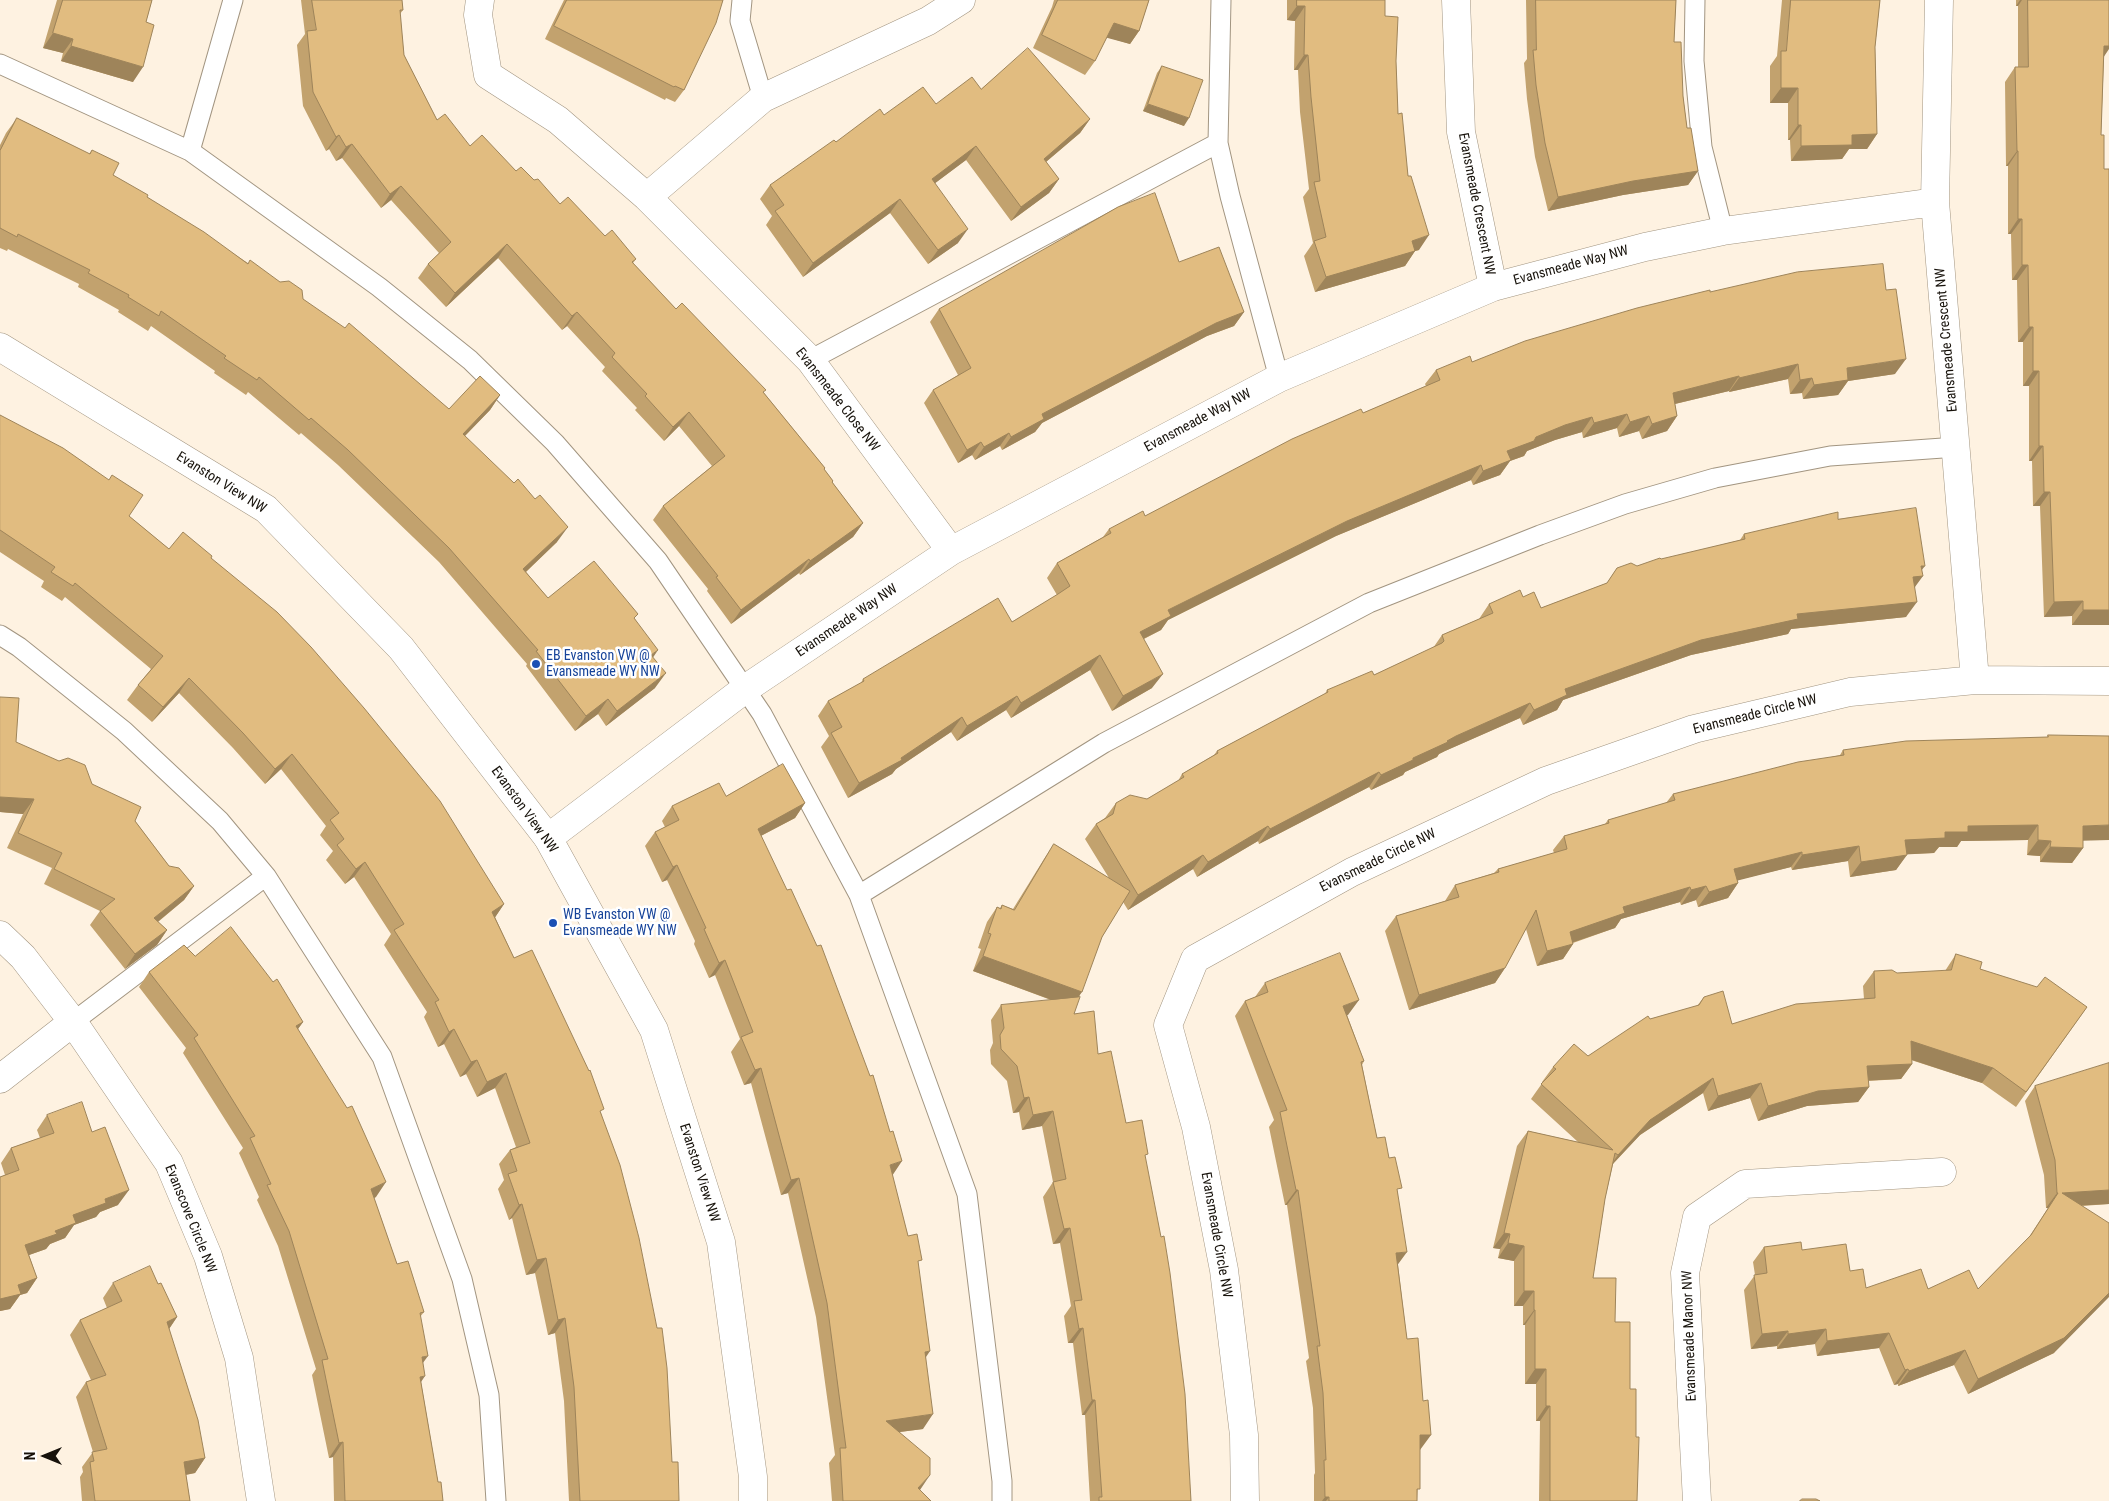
<!DOCTYPE html>
<style>
body{margin:0}
#map{position:relative;width:2109px;height:1501px;overflow:hidden;background:#fef2e1;font-family:"Roboto Condensed",sans-serif}
canvas{display:block}
.north{position:absolute;left:20px;top:1431px;width:50px;height:50px;-webkit-text-stroke:4px #fff;paint-order:stroke;rotate:270deg;font-size:14px;font-weight:700;line-height:20px;text-align:center;color:#17120b}
.north::after{content:'';display:block;margin:auto;width:18px;height:22px;background:#17120b;clip-path:polygon(50% 0,100% 100%,50% 72%,0 100%)}
</style>
<div id="map">
<canvas width="2109" height="1501"></canvas>
<div class="north">N</div>
</div>
<script>
const g = document.querySelector('canvas').getContext('2d');
g.lineJoin = 'round';
function strokePath(path, color, width, dash) { g.strokeStyle = color; g.lineWidth = width; g.lineCap = dash ? 'butt' : 'round'; g.setLineDash(dash || []); g.stroke(path); }
function fillPath(path, color) { g.fillStyle = color; g.fill(path, 'evenodd'); }
function drawText(font, color, halo, rows, align = 'center') {
  g.font = font + ' "Roboto Condensed",sans-serif'; g.lineWidth = 5; g.setLineDash([]); g.textBaseline = 'middle'; g.strokeStyle = halo; g.fillStyle = color; for (const [text, x, y, turn = 0] of rows) {
    g.save(); g.translate(x, y); g.rotate((+turn || 0) * Math.PI / 180); g.textAlign = isNaN(turn) ? turn : align; if (halo) g.strokeText(text, 0, 0); g.fillText(text, 0, 0); g.restore();
  }
}
const service = new Path2D(`
 M742 0 740 21 763 98
 M1221 0 1218 143 1230 196 1279 378
 M1695 0 1694 61 1702 147 1723 231
 M0 64 190 151 379 287 470 360 555 443 658 561 762 714 859 895 967 1194 1002 1481V1501
 M190 151 233 0
 M810 360 1218 143
 M0 635 19 647 124 731 220 821 266 876 382 1057 462 1279 489 1395 496 1501
 M859 895 1104 743 1369 603 1540 535 1625 504 1715 478 1830 456 1957 447
 M73 1022 266 876`);
const minor = new Path2D(`
 M480 0 478 15 488 75 558 120 647 197 810 360 951 551
 M1456 0 1461 132 1493 287
 M1939 0 1935 202 1975 680
 M647 197 763 98 928 21 961 0
 M548 838 745 689 951 551 1279 378 1493 287 1645 247 1723 231 1935 202
 M0 935 23 957 73 1022 169 1163 208 1256 239 1358 261 1501
 M0 1079 73 1022
 M1245 1501 1244 1435 1224 1270 1196 1127 1168 1025 1195 959 1352 872 1546 781 1694 729 1850 692 1975 680 2109 681
 M1697 1501 1685 1273 1697 1217 1745 1184 1942 1172`);
const tertiary = new Path2D(`
 M0 347 266 509 401 648 548 838 654 1030 721 1242 753 1477V1501`);
const wall = new Path2D(`
 M57 0H152L146 22 133 82 61 61 63 53 43 48Z
 M301 0H402L403 10 400 14 404 55 437 120 470 146 534 180 560 204 636 259 633 263 676 309 764 393 825 468 824 469 833 481 832 482 863 523 853 537 800 575 799 573 731 624 707 591 708 589 653 520 663 506 712 466 679 426 664 441 635 410 637 408 602 371 605 367 567 326 562 330 498 258 446 307 418 278 428 264 439 253 391 200 381 208 342 158 336 161 329 149 326 151 303 106 297 45 305 34Z
 M564 0H723L684 90 675 102 666 98 665 100 545 39Z
 M1054 0H1149L1139 31 1130 44 1107 37 1095 61 1085 75 1033 48 1052 7Z
 M1287 0H1385V16L1396 61 1398 114 1408 176 1419 250 1415 251 1405 266 1315 292 1304 256 1313 243 1303 197 1309 189 1300 112 1298 70H1294L1295 21 1287 20Z
 M1526 0H1676L1674 42 1683 96 1687 128 1698 171 1688 185 1623 195 1548 211 1535 157 1527 99 1524 63 1527 59Z
 M1782 0H1880L1875 47 1877 134 1867 149H1849L1842 159 1791 161 1790 140H1788V103H1770V66L1777 56Z
 M2016 0H2109L2104 57 2101 135 2109 625H2072V616L2044 617 2040 506H2033L2032 461H2029V386H2023V342H2018L2017 280H2012L2011 234H2008V166H2006L2005 82 2015 67H2018V6H2016Z
 M1162 66 1184 126 1143 111 1157 73Z
 M981 89 1090 119 1080 133 1046 162 1059 179 1049 193 1011 221 966 160 935 183 958 243 928 264 890 213 803 277 766 225 772 216 760 199 770 185 836 142 884 115 936 104Z
 M17 118 89 154 92 150 113 175 303 299 449 409 500 395 490 410 465 436 557 542 526 572 548 598 635 619 653 657 655 688 606 726 598 714 575 731 526 666 527 664 439 562 338 465 301 433 299 435 248 392 246 395 214 373 215 371 151 326 148 331 118 312 119 310 78 287 79 284 8 249 7 251 0 248V145L6 133Z
 M1179 262 1244 312 1234 326 1207 336 1042 423 1035 432 1002 450 1000 446 975 460 972 455 958 463 924 403 933 390 958 375 930 322 939 309Z
 M1710 292 1895 374 1848 381 1838 395 1803 399 1802 393 1790 394 1788 379 1729 392V391L1675 404 1677 416 1667 431 1642 439 1639 431 1619 437 1617 428 1583 438 1582 432 1555 440 1527 451 1524 456 1510 461 1500 475 1473 485 1471 480 1336 536 1168 620 1161 630 1144 639 1152 688 1112 711 1090 670 1011 718 1006 710 957 741 951 732 896 769 892 774 848 798 821 747 829 736 818 716 828 701 861 683 863 679 1012 622 1057 595 1047 578 1057 563 1103 537 1109 529 1145 516 1363 413 1426 386 1425 384 1436 370 1472 362Z
 M0 415 129 516 169 549 211 558 504 904 495 917 514 958 601 1113 672 1462 679 1501H569L564 1401 555 1333 548 1335 535 1273 526 1275 512 1218 509 1220 498 1189 504 1180 499 1164 510 1150 516 1147 495 1088 477 1097 466 1074 460 1077 444 1044 438 1047 424 1017 427 1012 384 945 391 934 354 877 345 884 326 860 333 851 320 835 326 826 281 769 265 784 233 748 179 693 152 722 127 700 138 685 151 669 65 597 62 601 41 587 44 581 0 552Z
 M1838 519 1922 570 1915 587 1906 617 1791 629 1788 634 1691 655 1563 700 1557 710 1523 725 1520 718 1445 751 1439 754 1437 757 1405 772 1403 775 1371 790 1369 787 1259 844 1258 841 1197 877 1193 869 1128 910 1123 902 1102 937 1079 997 1074 1014 1098 1054 1126 1123 1145 1158 1191 1501H1090L1085 1415H1082L1073 1343H1068L1064 1316 1071 1306 1060 1243 1053 1244 1043 1197 1053 1182 1042 1126 1022 1130 1019 1112 1013 1113 1007 1081 991 1064 990 1050 993 1043 991 1020 1001 1005 1051 1000 973 971 981 949 978 948 987 922 997 907 1000 908 1002 905 1013 909 1044 859 1054 844 1109 878 1085 839 1096 824 1105 818 1116 803 1147 799 1178 781 1182 774 1214 755 1217 751 1325 694 1327 690 1374 675 1433 648 1442 635 1479 619 1489 604 1523 597 1541 608 1607 583 1617 568 1637 566 1740 540 1744 534Z
 M0 697 16 742 92 784 135 821 169 866 194 886 184 900 158 922 167 930 157 945 125 969 90 925 100 911 44 884 52 868 7 848 23 814 0 812Z
 M2048 735 2083 841V848L2072 863 2040 862V856L2027 855 2028 840 1961 841 1957 847H1939L1934 853 1907 854 1896 870 1850 877 1848 861 1792 870 1791 867 1737 880 1738 883 1728 898 1698 907 1696 900 1681 905 1680 902 1621 919 1615 928 1573 943V944L1563 959 1537 966 1526 929 1505 968 1495 983 1409 1010 1385 931 1396 916 1445 901 1455 885 1494 873 1498 869 1554 853 1553 850 1564 836 1605 824 1608 820 1666 803 1673 794 1840 755 1843 750 2047 737Z
 M726 796 805 803 795 818 761 836 892 1175 908 1236 918 1265 926 1358 923 1429 900 1432 920 1490 931 1501H832L829 1463 835 1455 816 1317 788 1193 781 1195 751 1083 744 1085 731 1052 740 1039 715 975 709 978 694 944 695 941 667 880 662 882 645 846 655 832 665 827 662 821 672 806Z
 M1956 954 1980 969 2087 1007 2016 1107 1982 1083 1911 1060 1912 1064 1901 1079 1868 1081 1869 1087 1858 1102 1807 1106 1758 1121 1750 1098 1708 1111 1703 1093 1640 1135 1613 1164 1605 1199 1593 1278 1615 1322 1630 1389 1636 1437 1637 1501H1539L1540 1421H1536V1384H1525V1325H1523V1306H1514V1261L1498 1258 1500 1249 1493 1248 1517 1146 1528 1131 1578 1142 1531 1099 1543 1082H1542L1553 1067 1588 1056 1650 1019 1697 1006 1704 997 1732 1024 1864 999 1863 986 1874 971 1897 973 1945 971Z
 M195 956 303 1022 298 1029 376 1197 374 1198 397 1264 424 1312 420 1317 423 1363 421 1382 438 1482 443 1501H334L333 1457 329 1458 312 1375 316 1369 278 1246 257 1200 259 1197 239 1153 243 1148 183 1053 186 1048 139 987 149 972Z
 M1265 983 1348 1015H1347L1364 1061 1362 1065 1377 1138 1389 1158 1398 1194V1265L1420 1449 1417 1501H1314V1475L1315 1473 1313 1408 1306 1361 1309 1358 1287 1205H1285L1269 1127 1274 1120 1235 1016 1245 1001 1255 997Z
 M2109 1063V1204L2082 1206 2054 1353 1968 1394 1954 1365 1898 1386V1384L1894 1385 1879 1348 1817 1356 1815 1344 1777 1349V1346L1751 1349 1744 1290 1755 1275 1753 1262 1764 1247 1802 1250 1850 1271 1866 1288 1978 1289 2029 1237 2048 1208H2046L2044 1175 2025 1101 2035 1086Z
 M47 1115 118 1205 100 1212 96 1217 74 1225 65 1238 50 1244 46 1249 29 1255 37 1278 27 1293 20 1295 10 1309 0 1311V1177L5 1175 1 1163 11 1148 40 1138 37 1130Z
 M113 1283 158 1284 177 1317 169 1329 205 1458 195 1473 186 1475 190 1501H82L80 1477 83 1472 82 1467 93 1452 76 1397 86 1382 91 1380 70 1335 80 1320 107 1308 103 1298Z`);
const shadedWall = new Path2D(`
 M2020 0H2022L2018 6H2016Z
 M1297 6H1305L1295 21 1287 20Z
 M1114 23 1139 31 1130 44 1104 37Z
 M53 33 73 39 63 53 43 48Z
 M71 46 143 67 133 82 61 61Z
 M2104 46H2109V49L2101 61Z
 M1304 55H1308L1298 70H1294Z
 M1781 88H1798L1788 103H1770Z
 M1148 104 1189 118 1184 126 1143 111Z
 M1090 119 1080 133 1034 172 1044 159Z
 M1798 125H1801L1790 140H1788Z
 M1877 134 1867 149H1849L1842 159 1791 161 1801 146 1852 135Z
 M339 135 329 149 326 151 336 137Z
 M352 144 342 158 336 161 346 147Z
 M976 146 966 160 922 193 932 179Z
 M2017 151H2018L2008 166H2006Z
 M1698 171 1688 185 1623 195 1548 211 1558 197 1633 181Z
 M1059 179 1049 193 1011 221 1021 207Z
 M401 186 391 200 381 208 390 194Z
 M900 199 890 213 803 277 813 263Z
 M2018 219H2022L2011 234H2008Z
 M968 229 958 243 928 264 938 250Z
 M1429 235 1419 250 1415 251 1405 266 1315 292 1326 277 1412 241Z
 M507 244 498 258 446 307 455 293Z
 M2022 265H2028L2017 280H2012Z
 M577 312 567 326 562 330 572 316Z
 M1244 312 1234 326 1207 336 1042 423 1035 432 1002 450 1011 437 1042 414 1216 323Z
 M2029 327H2033L2023 342H2018Z
 M1906 359 1895 374 1848 381 1838 395 1803 399 1814 385 1847 368Z
 M1798 364 1788 379 1729 392 1739 378Z
 M2033 371H2039L2029 386H2023Z
 M1739 376 1729 391 1662 407 1673 393Z
 M1812 378 1802 393 1790 394 1800 380Z
 M500 395 490 410 452 449 463 434Z
 M689 412 679 426 664 441 673 427Z
 M1627 414 1617 428 1583 438 1594 423Z
 M1649 416 1639 431 1619 437 1630 422Z
 M1677 416 1667 431 1642 439 1652 424Z
 M1592 417 1582 432 1555 440 1527 451 1524 456 1510 461 1500 475 1473 485 1483 471 1507 451 1536 437 1565 425Z
 M1009 433 1000 446 975 460 984 447Z
 M981 442 972 455 958 463 967 450Z
 M2039 446H2043L2032 461H2029Z
 M1481 465 1471 480 1336 536 1168 620 1161 630 1129 646 1140 632 1168 610 1347 521Z
 M2044 492H2050L2040 506H2033Z
 M863 523 853 537 800 575 810 561Z
 M568 527 557 542 513 584 523 569Z
 M809 559 799 573 731 624 741 610Z
 M1921 566H1925L1917 576H1923L1912 591 1903 592Z
 M2083 601 2072 616 2044 617 2054 602Z
 M1917 602 1906 617 1791 629 1788 634 1691 655 1563 700 1557 710 1523 725 1534 710 1565 689 1701 640 1797 614Z
 M2083 610H2109V625H2072Z
 M658 650 648 665 651 655Z
 M1100 655 1090 670 1011 718 1021 703Z
 M666 673 655 688 606 726 617 711Z
 M1163 674 1152 688 1112 711 1123 696Z
 M189 678 179 693 152 722 163 707Z
 M1017 696 1006 710 957 741 967 726Z
 M608 699 598 714 575 731 586 716Z
 M1530 703 1520 718 1445 751 1439 754 1437 757 1405 772 1403 775 1371 790 1381 775 1456 736Z
 M962 717 951 732 896 769 892 774 848 798 859 783 901 758Z
 M292 754 281 769 265 784 275 769Z
 M1379 772 1369 787 1259 844 1270 829Z
 M0 797 34 799 23 814 0 812Z
 M805 803 795 818 747 843 758 829Z
 M2038 825 2028 840 1961 841 1957 847H1939L1934 853 1895 855 1905 840 1945 832 1968 826Z
 M2109 825V840L2073 841 2083 826Z
 M1268 826 1258 841 1197 877 1208 862Z
 M2038 840 2051 841 2040 856 2027 855Z
 M1859 846 1848 861 1792 870 1802 855Z
 M2050 847 2083 848 2072 863 2040 862Z
 M1802 852 1791 867 1724 884 1734 869Z
 M1203 855 1193 869 1128 910 1138 895Z
 M1907 855 1896 870 1850 877 1861 862Z
 M365 862 354 877 345 884 356 869Z
 M677 865 667 880 662 882 673 867Z
 M1738 883 1728 898 1698 907 1709 892Z
 M194 886 184 900 144 933 154 918Z
 M1706 886 1696 900 1681 905 1691 890Z
 M1690 887 1680 902 1621 919 1615 928 1559 947 1570 932 1623 907Z
 M504 904 494 919 492 912Z
 M167 930 157 945 125 969 135 954Z
 M1573 944 1563 959 1537 966 1547 951Z
 M983 956 1082 992 1071 1007 973 971Z
 M725 960 715 975 709 978 719 963Z
 M1505 968 1495 983 1409 1010 1419 995Z
 M1359 1000 1348 1015 1333 1021 1343 1006Z
 M303 1022 292 1037 296 1026Z
 M454 1029 444 1044 438 1047 449 1032Z
 M1911 1041 1993 1068 1982 1083 1900 1056Z
 M477 1060 466 1074 460 1077 471 1062Z
 M1912 1064 1901 1079 1857 1081 1867 1066Z
 M761 1068 751 1083 744 1085 755 1070Z
 M506 1073 495 1088 477 1097 487 1082Z
 M1713 1078 1703 1093 1640 1135 1607 1170 1618 1155 1650 1120Z
 M1761 1083 1750 1098 1708 1111 1718 1096Z
 M1869 1087 1858 1102 1807 1106 1758 1121 1768 1106 1818 1091Z
 M1029 1097 1019 1112 1013 1113 1024 1098Z
 M1053 1111 1042 1126 1022 1130 1033 1115Z
 M902 1161 892 1176 890 1165Z
 M799 1178 788 1193 781 1195 791 1180Z
 M386 1182 376 1197 361 1204 371 1189Z
 M129 1190 118 1205 100 1212 96 1217 74 1225 65 1238 50 1244 46 1249 15 1260 25 1245 55 1231 73 1215 105 1199Z
 M1296 1190H1298L1287 1205H1285Z
 M2109 1190V1204L2052 1207 2062 1193Z
 M2057 1193H2058L2048 1208H2046Z
 M522 1204 512 1218 509 1220 519 1205Z
 M1070 1228 1060 1243 1053 1244 1064 1229Z
 M1504 1233 1510 1234 1500 1249 1493 1248Z
 M1508 1243 1524 1246 1514 1261 1498 1258Z
 M1407 1252 1396 1267V1253Z
 M546 1258 535 1273 526 1275 537 1260Z
 M37 1278 27 1293 20 1295 10 1309 0 1311V1299L18 1285Z
 M1524 1291H1534L1523 1306H1514Z
 M2109 1293V1297L2054 1353 1968 1394 1978 1379Z
 M1534 1310H1535L1525 1325H1523Z
 M177 1317 167 1332V1322Z
 M565 1318 555 1333 548 1335 558 1320Z
 M1083 1328 1073 1343H1068L1079 1329Z
 M1826 1329 1815 1344 1777 1349 1788 1334Z
 M1788 1331 1777 1346 1751 1349 1762 1334Z
 M1889 1333 1879 1348 1817 1356 1827 1341Z
 M1965 1350 1954 1365 1898 1386 1909 1371Z
 M930 1351 920 1366 925 1352Z
 M428 1356 417 1371 422 1357Z
 M1535 1369H1546L1536 1384H1525Z
 M1908 1369 1898 1384 1894 1385 1905 1370Z
 M425 1376 415 1391 420 1377Z
 M1092 1400H1095L1085 1415H1082Z
 M1546 1406H1550L1540 1421H1536Z
 M933 1414 923 1429 876 1435 886 1421Z
 M1420 1435H1431L1420 1450Z
 M343 1442 333 1457 329 1458 339 1443Z
 M205 1458 195 1473 173 1477 184 1462Z
 M930 1475 920 1490 909 1501 918 1488Z
 M1325 1497H1329L1326 1501H1322Z`);
const building = new Path2D(`
 M63 0H152L146 22 154 25 143 67 71 46 73 39 53 33Z
 M312 0H402L403 10H400L404 55 437 120 445 114 470 146 482 135 516 171 521 167 534 180 538 179 560 204 568 197 605 236 612 230 636 259 632 262 676 309 682 303 766 390 763 392 825 468 824 469 833 481 832 482 863 523 810 561 809 559 741 610 716 577 718 576 663 506 725 456 689 412 673 427 645 396 647 394 612 357 615 353 577 312 572 316 507 244 455 293 428 264 451 242 401 186 390 194 352 144 346 147 339 135 336 137 313 92 307 31 316 30Z
 M567 0H723L716 23 684 90 675 86 674 87 554 26Z
 M1058 0H1149L1139 31 1114 23 1095 61 1042 35Z
 M1297 0H1385V16L1398 17 1396 61 1398 114 1402 113 1408 176H1411L1429 235 1412 241 1415 251 1326 277 1314 241 1326 237 1314 182 1320 181 1311 97 1308 55H1304L1305 6H1297Z
 M1536 0H1676L1674 42H1681L1683 96 1687 128H1691L1698 171 1633 181 1558 197 1545 143 1536 85 1533 50H1536Z
 M1791 0H1880L1875 47 1877 134 1852 135V145L1801 146V125H1798V88H1781V51H1786Z
 M2028 0H2109V46H2104L2101 135H2104V169H2109V610H2083V601L2054 602 2050 492H2044L2043 446H2039V371H2033V327H2029L2028 265H2022V219H2018V151H2017L2015 67H2028Z
 M1028 48 1090 119 1044 159 1059 179 1021 207 976 146 932 179 968 229 938 250 900 199 813 263 775 211 784 205 770 185 834 140 836 142 880 109 884 115 923 87 936 104 972 77 981 89Z
 M1162 66 1203 80 1189 118 1148 104Z
 M17 118 90 154 92 150 119 163 113 175 148 195 147 197 204 232 248 264 250 260 280 282 289 281 302 290 303 299 345 328 349 323 449 409 480 376 500 395 463 434 514 483 518 479 535 499 540 495 568 527 523 569 548 598 594 561 638 614 634 618 658 650 651 655 666 673 617 711 608 699 586 716 536 651 538 650 449 548 348 450 311 418 309 420 259 377 257 380 224 358 226 356 161 311 159 316 128 297 129 295 88 273 90 270 18 234 17 237 0 228V151Z
 M1155 193 1179 262 1219 247 1244 312 1216 323 1042 414 1044 419 1011 437 1009 433 984 447 981 442 967 450 933 390 971 368 939 309 1118 207Z
 M1883 264 1886 290 1896 289 1906 359 1847 368 1848 380 1814 385 1812 378 1800 380 1798 364 1739 378V376L1673 393 1677 416 1652 424 1649 416 1630 422 1627 414 1594 423 1592 417 1565 425 1536 437 1534 441 1507 451 1511 460 1483 471 1481 465 1347 521 1168 610 1171 616 1140 632 1163 674 1123 696 1100 655 1021 703 1017 696 967 726 962 717 901 758 902 760 859 783 831 733 842 727 828 701 864 681 863 679 998 598 1012 622 1058 594 1070 586 1057 563 1111 533 1109 529 1143 511 1145 516 1292 439 1361 409 1363 413 1440 380 1436 370 1470 356 1472 362 1525 341 1637 308 1710 290V292L1797 272Z
 M0 415 63 448 109 480 112 475 143 495 129 516 169 549 183 532 212 556 211 558 277 612 311 647 364 708 440 801 504 904 492 912 514 958 532 950 589 1071 590 1070 604 1109 600 1111 620 1165 639 1238 657 1328H662L667 1368 672 1462H678L679 1501H580L574 1387 565 1318 558 1320 546 1258 537 1260 522 1204 519 1205 508 1174 517 1171 510 1150 530 1143 506 1073 487 1082 477 1060 471 1062 454 1029 449 1032 435 1002 439 1000 394 930 404 924 365 862 356 869 337 845 344 839 330 820 339 813 292 754 275 769 243 733 189 678 163 707 138 685 163 656 75 583 73 586 51 572 55 567 0 530Z
 M1916 508 1925 566H1921L1923 576 1913 577 1917 602 1797 614 1798 619 1701 640 1565 689 1567 695 1534 710 1530 703 1456 736 1447 741 1448 742 1413 758V760L1381 775 1379 772 1270 829 1268 826 1208 862 1203 855 1138 895 1096 824 1113 814 1116 803 1130 795 1147 799 1184 777 1182 774 1218 753 1217 751 1328 692 1327 690 1372 671 1374 675 1442 643 1444 641 1442 635 1493 613 1489 604 1520 590 1523 597 1534 592 1541 608 1607 583 1617 568 1631 563 1637 566 1660 558 1661 559 1745 539 1744 534 1838 512V519Z
 M0 697 19 698 16 742 59 761 68 758 85 765 92 784 141 807 135 821 169 866 179 868 194 886 154 918 167 930 135 954 100 911 115 899 54 869 62 853 18 833 34 799 0 797Z
 M2048 735 2109 736V825L2083 826V848L2050 847 2051 841 2038 840V825L1968 826V832H1945V838L1905 840 1907 855 1861 862 1859 846 1802 855V852L1734 869 1738 883 1709 892 1706 886 1691 890 1690 887 1623 907 1625 913 1570 932 1573 944 1547 951 1536 910 1505 968 1419 995 1396 916 1459 897 1455 885 1499 872 1498 869 1567 849 1564 836 1609 823 1608 820 1675 800 1673 794 1798 762 1844 755 1843 750 1906 741 2048 737Z
 M783 764 805 803 758 829 787 890 791 889 817 946 821 945 870 1076 873 1075 890 1132 893 1131 902 1161 890 1165 908 1236 917 1234 922 1260 918 1261 930 1351 925 1352 933 1414 886 1421 930 1458V1475L918 1488 931 1501H843L840 1448H846L827 1303 799 1178 791 1180 761 1068 755 1070 741 1037 753 1032 725 960 719 963 704 929 706 928 677 865 673 867 655 832 679 820 672 806 719 783 726 796Z
 M1054 844 1130 891 1102 937 1082 992 983 956 991 934 988 933 997 907 1001 909 1002 905 1014 910Z
 M231 927 273 982 277 979 303 1022 296 1026 347 1108 352 1106 386 1182 371 1189 397 1264 408 1261 424 1312 420 1313 428 1356 422 1357 425 1376 420 1377 438 1482H441L443 1501H345L343 1442 339 1443 322 1360 328 1359 289 1231 267 1185 271 1184 250 1138 255 1136 194 1038 198 1035 149 972 184 945 195 956Z
 M1340 953 1359 1000 1343 1006 1364 1061 1361 1062 1377 1138 1385 1137 1389 1158 1395 1157 1402 1188 1397 1189 1407 1252 1396 1253 1407 1339 1418 1338 1423 1401 1428 1400 1431 1435H1420V1489H1417V1501H1329V1497H1325L1324 1460H1326L1323 1393 1317 1346H1320L1298 1190H1296L1280 1112 1287 1110 1245 1001 1268 992 1265 983Z
 M1956 954 1982 962 1980 969 2037 987 2045 977 2087 1007 2026 1092 1993 1068 1911 1041 1912 1064 1867 1066 1869 1087 1818 1091 1768 1106 1761 1083 1718 1096 1713 1078 1650 1120 1618 1155 1615 1153 1605 1199 1593 1278H1616L1615 1322H1630V1389H1636V1437H1639L1637 1501H1550V1406H1546V1369H1535V1310H1534V1291H1524V1246L1508 1243 1510 1234 1504 1233 1528 1131 1613 1150 1541 1084 1556 1069 1553 1067 1574 1044 1588 1056 1648 1016 1650 1019 1699 1005 1704 997 1723 991 1732 1024 1796 1004 1875 998 1874 971 1892 970 1897 973 1951 970Z
 M1080 997 1074 1014 1094 1011 1098 1054 1111 1051 1126 1123 1142 1120 1148 1154 1145 1155 1161 1237 1164 1236 1170 1273 1185 1394 1191 1501H1099V1497H1102L1095 1400H1092L1083 1328 1079 1329 1074 1301 1082 1300 1070 1228 1064 1229 1053 1182 1066 1179 1053 1111 1033 1115 1029 1097 1024 1098 1017 1066 1001 1049 1000 1035 1004 1028 1001 1005Z
 M2109 1063V1190L2062 1193 2109 1223V1293L2064 1338 1978 1379 1965 1350 1909 1371 1908 1369 1905 1370 1889 1333 1827 1341 1826 1329 1788 1334V1331L1762 1334 1754 1275 1767 1273 1764 1247 1801 1242 1802 1250 1846 1244 1850 1271 1863 1269 1866 1288 1921 1269 1928 1289 1969 1270 1978 1289 2031 1235 2058 1193H2057L2055 1160 2035 1086Z
 M82 1102 92 1132 105 1127 129 1190 105 1199 106 1203 73 1215 76 1223 55 1231 57 1234 25 1245 37 1278 18 1285 21 1294 0 1299V1177L19 1170 11 1148 54 1133 47 1115Z
 M150 1266 158 1284 161 1283 177 1317 167 1322 198 1420 205 1458 184 1462 190 1501H95L90 1462 94 1461 92 1452 107 1449 86 1382 106 1375 80 1320 122 1301 113 1283Z
 M1802 1499H1816L1820 1501H1800Z`);
const markers = [
 [536,664,5,"#1a4fb4"],
 [553,923,5,"#1a4fb4"]
];
const streetNames = [
 ["Evansmeade Crescent NW",1476,204,79],
 ["Evansmeade Way NW",1571,266,-15],
 ["Evansmeade Crescent NW",1947,340,-95],
 ["Evansmeade Close NW",837,400,52],
 ["Evansmeade Way NW",1198,421,-28],
 ["Evanston View NW",221,483,32],
 ["Evansmeade Way NW",847,621,-34],
 ["Evansmeade Circle NW",1755,715,-14],
 ["Evanston View NW",524,810,54],
 ["Evansmeade Circle NW",1378,861,-26],
 ["Evanston View NW",699,1173,72],
 ["Evanscove Circle NW",190,1219,68],
 ["Evansmeade Circle NW",1216,1235,80],
 ["Evansmeade Manor NW",1690,1336,-92]
];
const transitNames = [
 ["EB Evanston VW @",546,656],
 ["Evansmeade WY NW",546,672],
 ["WB Evanston VW @",563,915],
 ["Evansmeade WY NW",563,931]
];
strokePath(service, '#a29581', 21);
strokePath(minor, '#a29581', 29);
strokePath(tertiary, '#a29581', 29);
strokePath(service, '#fff', 19);
strokePath(minor, '#fff', 28);
strokePath(tertiary, '#fff', 28);
fillPath(wall, '#c2a26e');
fillPath(shadedWall, '#9e845a');
fillPath(building, '#e1bc80');
strokePath(building, '#9e845a', 1);
for (const [x, y, r, color] of markers) { const dot = new Path2D(); dot.arc(x, y, r, 0, 2 * Math.PI); g.fillStyle = color; g.fill(dot); strokePath(dot, '#fff', 2); }
drawText('14px', '#17120b', '#fff', streetNames);
drawText('14px', '#164399', '#fff', transitNames, 'left');
</script>
